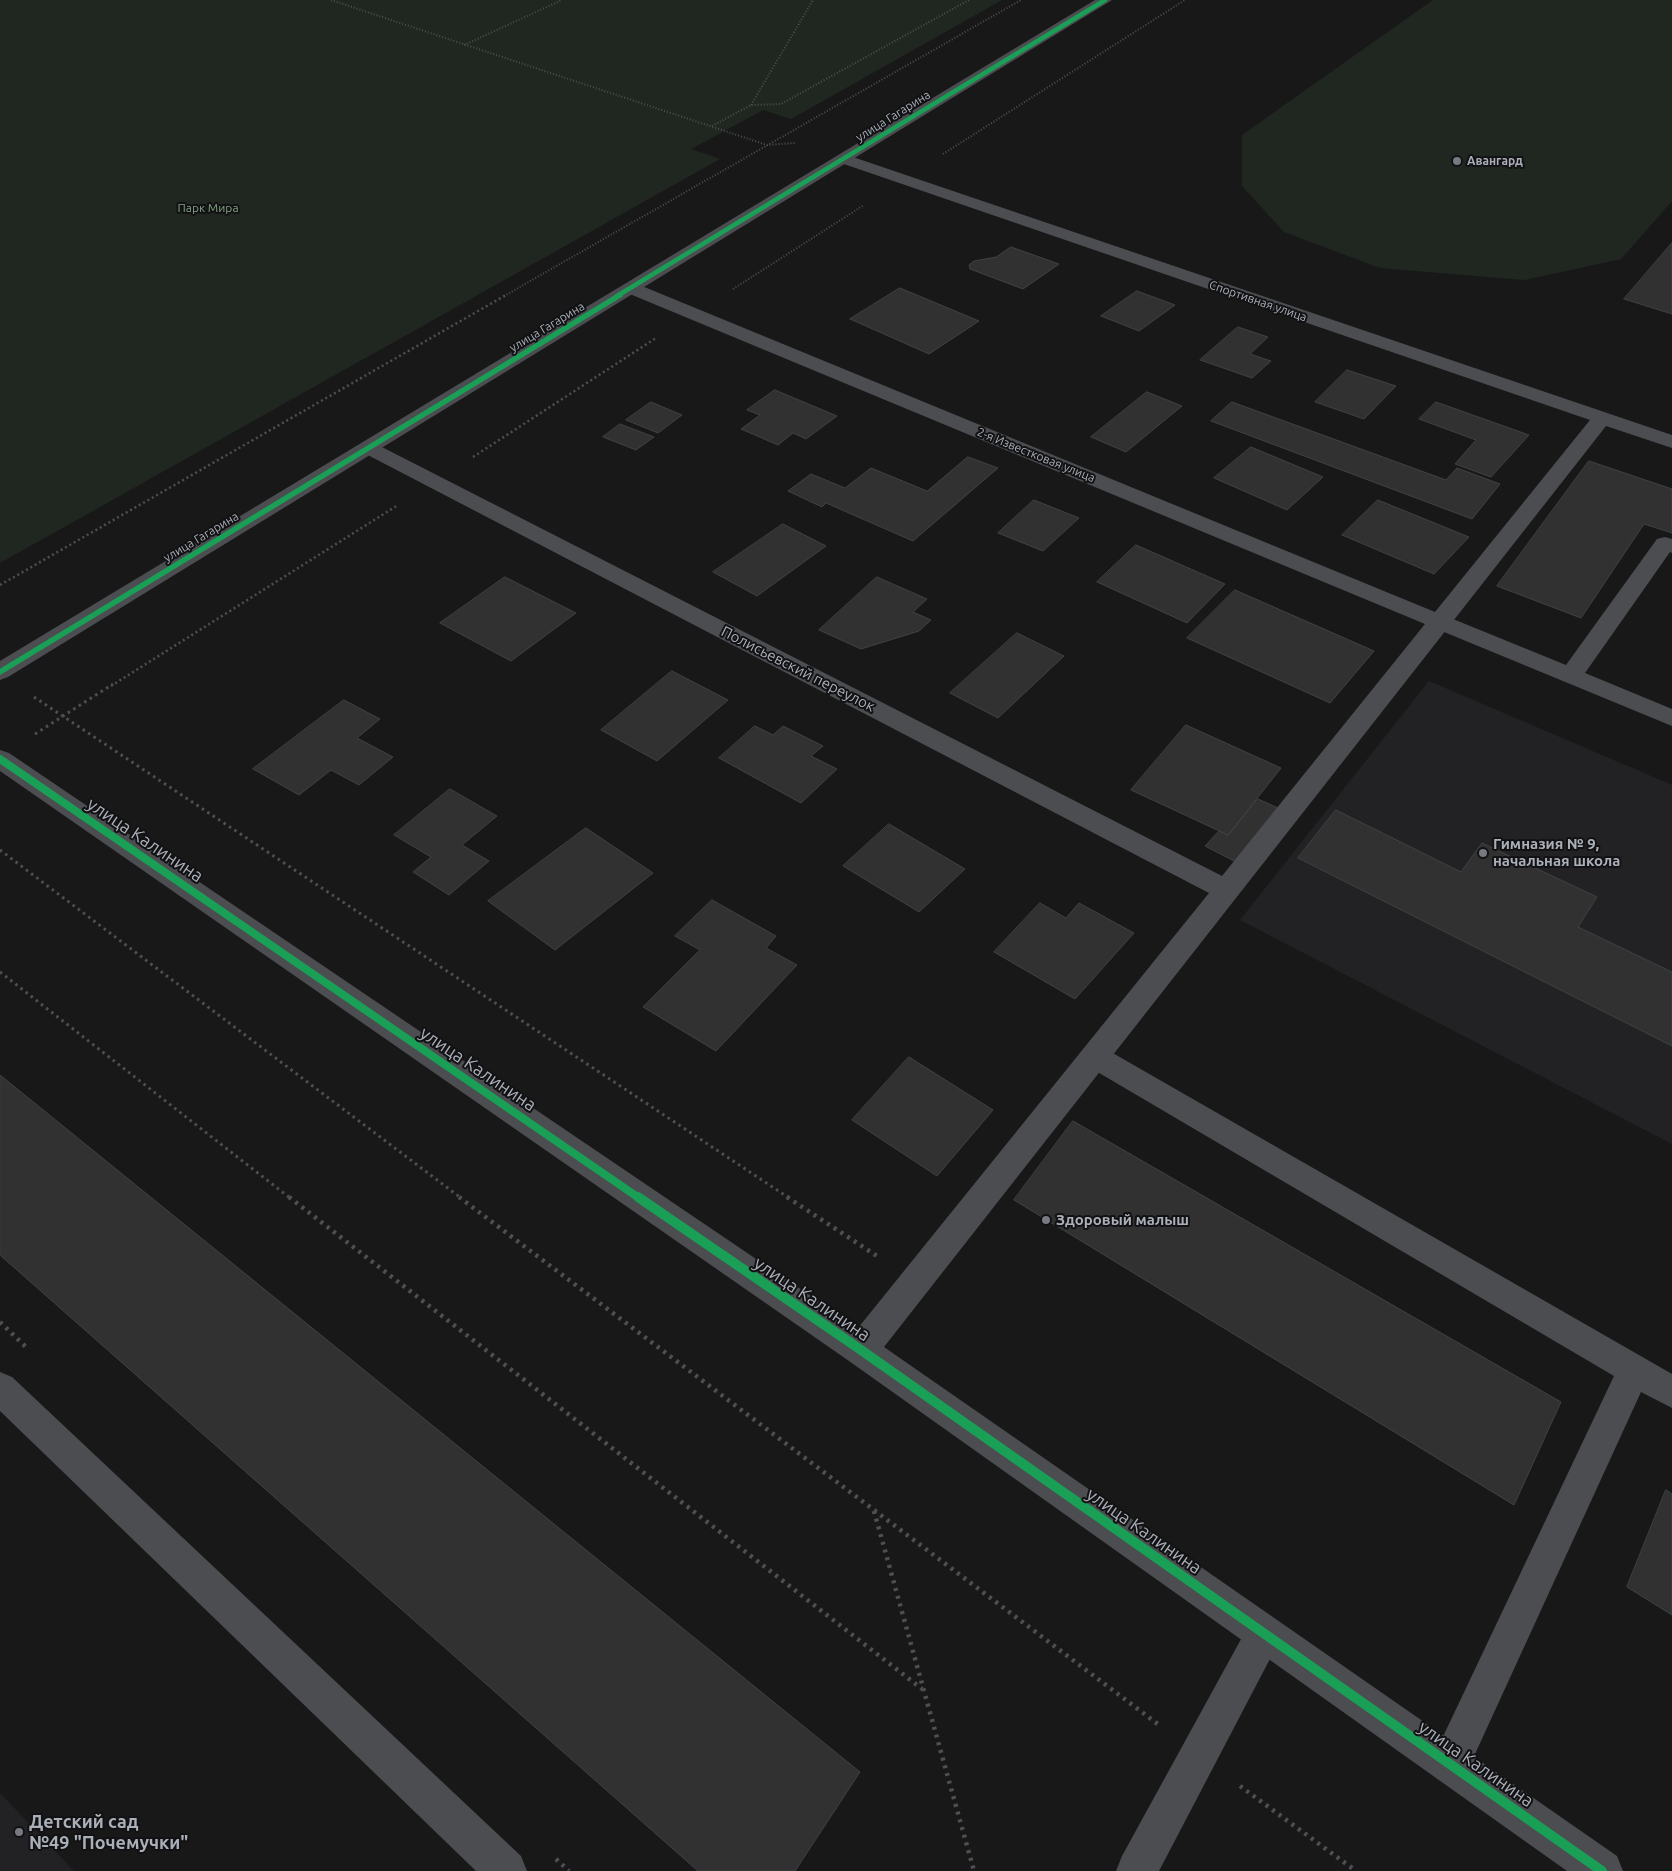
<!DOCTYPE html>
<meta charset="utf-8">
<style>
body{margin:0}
canvas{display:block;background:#181818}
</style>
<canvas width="1672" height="1871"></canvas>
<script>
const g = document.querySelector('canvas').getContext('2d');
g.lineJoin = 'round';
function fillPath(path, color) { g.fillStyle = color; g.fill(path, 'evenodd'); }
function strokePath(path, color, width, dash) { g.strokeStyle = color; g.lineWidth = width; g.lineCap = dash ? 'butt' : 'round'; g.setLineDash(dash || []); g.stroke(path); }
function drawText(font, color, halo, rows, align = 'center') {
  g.font = font + ' Ubuntu,sans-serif'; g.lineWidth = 4; g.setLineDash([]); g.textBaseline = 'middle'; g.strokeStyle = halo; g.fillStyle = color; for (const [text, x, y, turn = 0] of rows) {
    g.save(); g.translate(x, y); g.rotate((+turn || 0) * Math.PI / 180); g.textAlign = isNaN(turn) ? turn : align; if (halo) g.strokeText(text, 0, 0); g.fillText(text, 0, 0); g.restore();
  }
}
const built = new Path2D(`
 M1429 681 1672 785V1144L1240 920Z
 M0 1793 74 1871H0Z`);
const green = new Path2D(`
 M0 0H1002L791 119 763 110 691 149 720 159 0 563Z
 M1433 0H1672V201L1621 259 1524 280 1380 268 1284 232 1242 186V135Z`);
const building = new Path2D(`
 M1672 243V314L1624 299Z
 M1011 247 1059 264 1023 289 970 269 969 265 974 261 996 257Z
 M900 288 979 321 929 354 850 319Z
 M1137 291 1175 305 1139 331 1101 316Z
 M1238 327 1268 337 1250 354 1271 361 1252 378 1200 360Z
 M1347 370 1396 386 1364 419 1315 402Z
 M775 390 837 416 806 439 793 433 778 445 741 429 760 415 747 410Z
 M1147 392 1182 406 1126 452 1091 437Z
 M651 402 682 415 658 433 626 420Z
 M1232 402 1446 480 1457 468 1500 484 1472 519 1211 421Z
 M1436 402 1529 435 1491 477 1455 464 1476 440 1419 419Z
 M620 424 654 437 636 450 603 437Z
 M1251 447 1323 477 1287 510 1214 478Z
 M968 457 998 468 913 541 826 503 822 507 788 491 811 474 845 488 871 468 927 491Z
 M1589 461 1672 489V533L1644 524 1581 618 1497 586Z
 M1034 500 1079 518 1043 551 998 533Z
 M1378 500 1469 537 1434 574 1342 535Z
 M783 524 826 546 757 596 713 572Z
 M1136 545 1225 584 1187 623 1097 582Z
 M505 577 576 613 511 661 440 623Z
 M877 577 927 599 913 612 931 620 919 631 861 649 819 630Z
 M1235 590 1374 651 1330 703 1187 638Z
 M1017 633 1064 656 998 718 950 693Z
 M672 671 728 700 657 761 601 730Z
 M344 700 380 719 357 738 393 757 359 785 331 770 299 795 253 769Z
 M1186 725 1281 768 1228 835 1131 790Z
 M755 726 773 735 783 726 823 746 811 756 837 769 801 803 719 758Z
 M450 789 497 816 462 845 489 861 449 895 413 872 431 857 394 835Z
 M1258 799 1278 808 1236 862 1205 846 1219 831 1228 835Z
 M1336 810 1461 872 1482 843 1597 897 1578 927 1672 972V1046L1298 858Z
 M889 824 965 869 919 912 843 866Z
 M586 828 653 873 555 950 488 901Z
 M712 900 776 936 766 948 797 965 716 1051 643 1007 700 950 675 936Z
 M1040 903 1066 918 1079 903 1134 933 1075 999 994 952Z
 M909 1057 993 1110 937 1176 852 1120Z
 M0 1075 860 1772 795 1871H698L0 1255Z
 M1073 1121 1561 1402 1514 1505 1014 1200Z
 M1666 1490 1672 1494V1615L1627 1587Z`);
const pathFar3 = new Path2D(`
 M331 0 767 145 795 143
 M464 45 562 0
 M751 105 813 0
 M712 126 751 105 781 104 969 0
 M943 154 1185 0
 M733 289 864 205
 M504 296 1021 0`);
const pathFar2 = new Path2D(`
 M473 457 656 338
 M0 585 506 295
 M111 686 398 505`);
const pathFar1 = new Path2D(`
 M34 697 789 1198
 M35 734 113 684
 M0 850 461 1198
 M0 972 290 1198`);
const path = new Path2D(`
 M289 1197 922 1689
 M459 1197 1159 1725
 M787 1197 877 1256
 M0 1322 27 1348
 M874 1511 974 1871
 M1240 1786 1356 1871
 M556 1859 569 1871`);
const service = new Path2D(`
 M1665 537 1672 539V553L1670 552 1585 673 1672 709V726L1432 627 1429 622 1432 617 1440 615 1448 617 1566 665 1657 539Z
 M1094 1044 1104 1048 1672 1374V1408L1641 1392 1464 1778 1450 1784 1436 1778 1430 1764 1614 1376 1084 1064 1079 1056 1084 1048Z
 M0 1372 12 1377 521 1856 527 1871H476L0 1411Z
 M1264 1615 1277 1621 1283 1634 1159 1871H1116L1122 1856 1251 1621Z`);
const minor = new Path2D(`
 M844 154 1672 435V448L1606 426 884 1347 1617 1856 1623 1871H1567L849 1361 0 771V750L9 753 858 1328 1209 893 362 452 359 448 362 444 369 442 376 444 1222 876 1425 624 625 292 622 288 625 284 631 283 637 284 1435 612 1590 420 838 162 836 159 838 156Z`);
const tertiary = new Path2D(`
 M1095 0H1112L8 677 0 680V661Z`);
const cyclewayFar3 = new Path2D(`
 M617 296 1105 0`);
const cyclewayFar2 = new Path2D(`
 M0 672 620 295`);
const cyclewayFar1 = new Path2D(`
 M0 759 639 1198`);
const cycleway = new Path2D(`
 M638 1197 861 1350 1602 1871`);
const markers = [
 [1457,161,5,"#777a80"],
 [1483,853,5,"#777a80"],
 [1046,1220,5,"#777a80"],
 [19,1832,5,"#777a80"]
];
const farStreetnames = [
 ["улица Гагарина",893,116,-32],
 ["Спортивная улица",1258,301,19],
 ["улица Гагарина",547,327,-31],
 ["2-я Известковая улица",1036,455,22],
 ["улица Гагарина",201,537,-31]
];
const farPoinames = [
 ["Авангард",1467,161]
];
const farParknames = [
 ["Парк Мира",208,208]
];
const streetNames = [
 ["Полисьевский переулок",798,669,27]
];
const poiNames = [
 ["Гимназия № 9,",1493,844],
 ["начальная школа",1493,861],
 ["Здоровый малыш",1056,1220]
];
const nearStreetnames = [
 ["улица Калинина",145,840,34],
 ["улица Калинина",478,1069,34],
 ["улица Калинина",812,1299,34],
 ["улица Калинина",1144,1531,35],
 ["улица Калинина",1476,1764,35]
];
const nearPoinames = [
 ["Детский сад",29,1822],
 ["№49 \"Почемучки\"",29,1843]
];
fillPath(built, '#222224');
fillPath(green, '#202721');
fillPath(building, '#313132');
strokePath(building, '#404144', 1);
strokePath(pathFar3, '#4e4f52', 2, [1, 2]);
strokePath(pathFar2, '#4e4f52', 2.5, [2, 3]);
strokePath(pathFar1, '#4e4f52', 3, [2.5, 4]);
strokePath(path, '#4e4f52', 4.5, [3, 5]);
fillPath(service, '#4c4d51');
fillPath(minor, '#4c4d51');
fillPath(tertiary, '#4c4d51');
strokePath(cyclewayFar3, '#1a9f57', 4.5);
strokePath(cyclewayFar2, '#1a9f57', 5.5);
strokePath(cyclewayFar1, '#1a9f57', 8);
strokePath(cycleway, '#1a9f57', 10);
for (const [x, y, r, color] of markers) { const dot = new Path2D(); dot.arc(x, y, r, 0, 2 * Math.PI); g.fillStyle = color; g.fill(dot); strokePath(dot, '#121214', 2); }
drawText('12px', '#aaafb8', '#121214', farStreetnames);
drawText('bold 12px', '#aaafb8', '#121214', farPoinames, 'left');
drawText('12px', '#83a183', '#121214', farParknames);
drawText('15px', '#aaafb8', '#121214', streetNames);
drawText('bold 15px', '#aaafb8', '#121214', poiNames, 'left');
drawText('18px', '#aaafb8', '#121214', nearStreetnames);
drawText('bold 18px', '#aaafb8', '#121214', nearPoinames, 'left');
</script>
